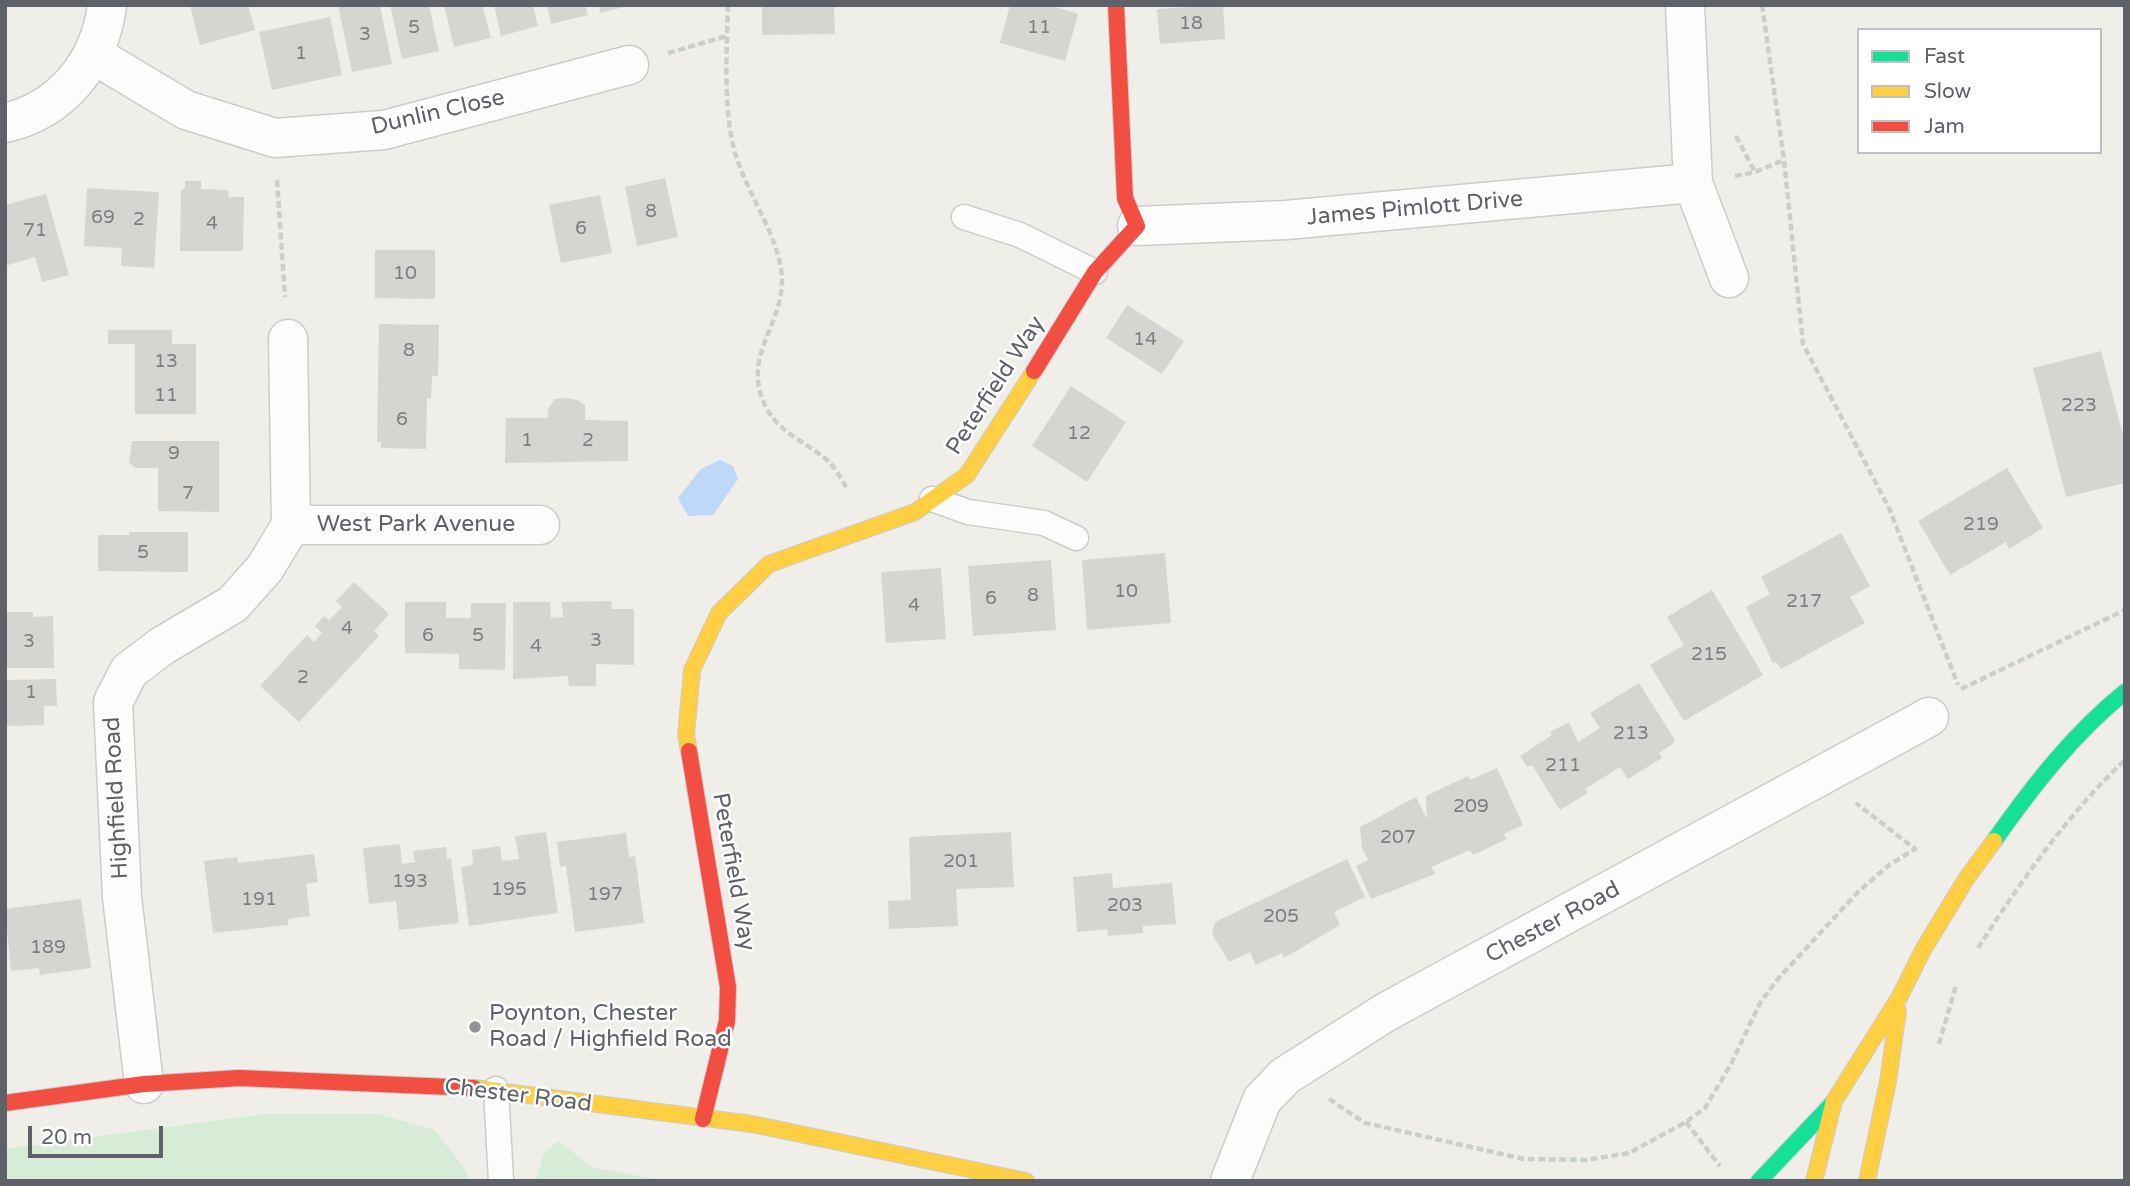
<!DOCTYPE html>
<style>
body{margin:0}
#map{position:relative;width:2130px;height:1186px;overflow:hidden;background:#efeee9;font-family:"Varela Round",sans-serif}
canvas{display:block}
.frame{position:absolute;inset:0;border:7px solid #5e6168;pointer-events:none}
.legend{position:absolute;left:1857px;top:28px;width:245px;height:126px;box-sizing:border-box;background:#fff;border:2px solid #bfc0c3;margin:0;padding:9px 12px;list-style:none;font-size:21px;color:#5e6168}
.legend li{display:flex;align-items:center;gap:14px;height:35px}
.legend b{width:35px;border:2px solid #bfc0c3}
.scale{position:absolute;left:28px;top:1126px;width:135px;height:32px;box-sizing:border-box;border:4px solid #5e6168;border-top:0;padding-left:9px;font-size:21px;line-height:24px;white-space:nowrap;color:#5e6168;-webkit-text-stroke:5px #fff;paint-order:stroke}
</style>
<div id="map">
<canvas width="2130" height="1186"></canvas>
<div class="frame"></div>
<ul class="legend">
<li><b style="height:9px;background:#16e098"></b>Fast</li>
<li><b style="height:9px;background:#ffcf43"></b>Slow</li>
<li><b style="height:9px;background:#f24e42"></b>Jam</li>
</ul>
<div class="scale">20 m</div>
</div>
<script>
const g = document.querySelector('canvas').getContext('2d');
g.lineJoin = 'round';
function fillPath(path, color) { g.fillStyle = color; g.fill(path, 'evenodd'); }
function strokePath(path, color, width, dash) { g.strokeStyle = color; g.lineWidth = width; g.lineCap = dash ? 'butt' : 'round'; g.setLineDash(dash || []); g.stroke(path); }
function drawText(font, color, halo, rows, align = 'center') {
  g.font = font + ' "Varela Round",sans-serif'; g.lineWidth = 5; g.setLineDash([]); g.textBaseline = 'middle'; g.strokeStyle = halo; g.fillStyle = color; for (const [text, x, y, turn = 0] of rows) {
    g.save(); g.translate(x, y); g.rotate((+turn || 0) * Math.PI / 180); g.textAlign = isNaN(turn) ? turn : align; if (halo) g.strokeText(text, 0, 0); g.fillText(text, 0, 0); g.restore();
  }
}
const green = new Path2D(`
 M265 1114H378L435 1130 467 1172 468 1181H5V1149Z
 M558 1141 594 1168 667 1181H536L544 1153Z`);
const water = new Path2D(`
 M720 460 733 466 738 479 713 515 688 516 678 498 701 469Z`);
const building = new Path2D(`
 M190 5H248L255 30 200 45Z
 M338 5 380 6 392 64 352 72Z
 M390 5H429L439 51 402 59Z
 M444 5H482L491 38 454 47Z
 M494 5H533L538 26 501 36Z
 M547 5H585L588 15 551 24Z
 M599 5H628V6L600 13Z
 M762 5H834L835 34 762 35Z
 M1010 5H1049L1078 14 1065 61 1000 43Z
 M1223 5 1225 39 1160 44 1157 9Z
 M330 17 342 75 272 90 259 32Z
 M665 178 678 237 637 246 625 187Z
 M185 181H201V189L228 190 229 197H244L243 251H180L181 189H185Z
 M87 188 159 192 154 268 121 266 122 248 84 246Z
 M46 194 69 275 42 282 35 257 5 266V205Z
 M600 195 612 253 561 263 549 205Z
 M375 250H435V299L375 298Z
 M1127 305 1184 341 1162 374 1106 338Z
 M379 324 439 325 438 376H432L431 398H427L426 449 381 448V442H377Z
 M108 330H172V344H196V414H135V344H108Z
 M2101 351 2125 443V483L2066 497 2033 368Z
 M1071 386 1126 422 1087 482 1032 446Z
 M567 398 577 400 585 405V420L628 421V461L505 463 506 418H548V409L555 399Z
 M132 441H219V512L158 511V468H136L129 463Z
 M2007 468 2043 528 2009 549 2006 542 1950 575 1918 521Z
 M129 532H188V572L98 571V535H129Z
 M1841 533 1870 586 1850 597 1865 623 1781 669 1776 662 1773 663 1746 607 1770 594 1761 577Z
 M1165 553 1171 623 1087 630 1082 560Z
 M1051 560 1056 630 973 636 968 566Z
 M941 568 946 639 886 643 881 572Z
 M354 582 389 614 374 631 379 636 299 722 260 686 307 635 314 642 322 633 315 626 324 616 329 620 342 607 336 601Z
 M1712 590 1763 675 1684 721 1650 665 1684 645 1667 617Z
 M611 601 612 609H634V665L596 664V686H569L568 676 513 679V602H550L551 618 563 617 562 602Z
 M405 602H446V618H471V603H506L505 670 459 669V654L405 653Z
 M5 612H33V617L53 616 54 668H5Z
 M56 679 57 706H44V725L5 726V680Z
 M1639 683 1675 740 1673 744 1659 753 1662 758 1628 779 1620 767 1585 789 1588 793 1560 810 1532 765 1527 767 1520 756 1552 735 1550 732 1569 722 1578 742 1600 728 1590 713Z
 M1497 768 1523 825 1504 834 1507 839 1473 855 1470 850 1431 867 1435 874 1371 899 1356 866 1368 860 1362 848 1360 827 1416 797 1427 819 1426 796 1468 776 1470 780Z
 M546 832 558 913 469 926 461 867 473 865 472 850 500 846 502 861 519 859 515 836Z
 M1011 832 1014 887 956 889 958 926 889 929 888 901 911 900 909 837Z
 M626 833 629 857 635 856 644 923 575 932 566 866 560 867 557 842Z
 M400 844 402 864 415 862 413 851 446 847 447 859H451L459 923 399 930 396 901 369 904 363 848Z
 M314 854 318 882 306 884 310 916 288 919V925L213 933 204 861 237 857 238 863Z
 M1347 859 1365 897 1334 912 1340 925 1284 958 1282 953 1256 965 1250 952 1229 962 1212 934 1215 922Z
 M1112 873 1113 888 1172 883 1176 924 1143 926V933L1108 936 1107 929 1077 932 1073 877Z
 M81 899 91 968 40 975 39 968 11 971 5 909Z`);
const path = new Path2D(`
 M728 5C727 52 722 114 737 159 749 196 783 244 782 283 780 331 740 358 767 409 780 433 807 443 827 460 836 468 842 481 848 490
 M1762 5 1784 160 1803 344 1889 508 1958 685
 M668 53 727 36
 M1736 136 1755 172
 M1735 176 1755 172 1784 160
 M277 180 285 297
 M1961 689 2125 610
 M1978 948C2021 881 2067 815 2125 760
 M1939 1044 1956 985
 M1329 1099 1365 1123 1524 1159 1586 1160 1629 1153 1686 1122 1705 1108 1731 1064 1760 1003 1777 980 1858 892 1889 865 1915 849 1856 803
 M1686 1122 1720 1166`);
const lane = new Path2D(`
 M964 217 1020 235 1095 272
 M932 499 968 512 1044 523 1076 538
 M496 1089 501 1181`);
const street = new Path2D(`
 M94 55 186 110 275 138 384 130 629 65
 M5 123C62 110 100 63 107 5
 M1693 183 1729 278
 M1137 226 1286 220 1693 183 1685 5
 M291 525H540
 M144 1084 122 897 113 702 129 671 162 646 233 604 265 568 291 525 288 339
 M1230 1181 1262 1100 1285 1076 1386 1012 1929 717`);
const fast = new Path2D(`
 M1994 841C2032 787 2073 734 2125 692
 M1759 1181 1832 1104`);
const slow = new Path2D(`
 M689 751 686 735 692 670 719 613 769 564 915 512 967 475 1034 371
 M474 1088 752 1124 1026 1181
 M1814 1181 1834 1101 1899 998 1923 950 1966 879 1994 841
 M1867 1181 1888 1081 1898 1011`);
const jam = new Path2D(`
 M1034 371 1095 272 1137 226 1125 198 1116 5
 M689 751 728 987 727 1021 703 1119
 M5 1103 144 1084 239 1078 474 1088`);
const markers = [
 [475,1027,7,"#919295"]
];
const numberNames = [
 ["18",1191,24],
 ["5",414,28],
 ["11",1039,28],
 ["3",365,35],
 ["1",301,54],
 ["8",651,212],
 ["69",103,218],
 ["2",139,220],
 ["4",212,224],
 ["6",581,229],
 ["71",35,231],
 ["10",405,274],
 ["14",1145,340],
 ["8",409,351],
 ["13",166,362],
 ["11",166,396],
 ["223",2079,406],
 ["6",402,420],
 ["12",1079,434],
 ["1",527,441],
 ["2",588,441],
 ["9",174,454],
 ["7",188,494],
 ["219",1981,525],
 ["5",143,553],
 ["10",1126,592],
 ["8",1033,596],
 ["6",991,599],
 ["217",1804,602],
 ["4",914,606],
 ["4",347,629],
 ["6",428,636],
 ["5",478,636],
 ["3",596,641],
 ["3",29,642],
 ["4",536,647],
 ["215",1709,655],
 ["2",303,678],
 ["1",31,693],
 ["213",1631,734],
 ["211",1563,766],
 ["209",1471,807],
 ["207",1398,838],
 ["201",961,862],
 ["193",410,882],
 ["195",509,890],
 ["197",605,895],
 ["191",259,900],
 ["203",1125,906],
 ["205",1281,917],
 ["189",48,948]
];
const streetNames = [
 ["Dunlin Close",438,113,-13],
 ["James Pimlott Drive",1415,209,-5],
 ["Peterfield Way",996,386,-57],
 ["West Park Avenue",416,525],
 ["Highfield Road",117,798,-93],
 ["Peterfield Way",733,872,80],
 ["Chester Road",1553,923,-28],
 ["Chester Road",518,1096,7]
];
const poiNames = [
 ["Poynton, Chester",489,1014],
 ["Road / Highfield Road",489,1040]
];
fillPath(green, '#d6ecd6');
fillPath(water, '#bed8f8');
fillPath(building, '#d5d5d2');
strokePath(lane, '#cccccb', 27);
strokePath(street, '#cccccb', 41);
strokePath(fast, '#cbcccb', 18);
strokePath(slow, '#cbcccb', 18);
strokePath(jam, '#cbcccb', 18);
strokePath(path, '#cbcfcc', 4.5, [7, 3.5]);
strokePath(lane, '#fdfcfc', 24);
strokePath(street, '#fdfcfc', 38);
strokePath(fast, '#16e098', 16);
strokePath(slow, '#ffcf43', 16);
strokePath(jam, '#f24e42', 16);
for (const [x, y, r, color] of markers) { const dot = new Path2D(); dot.arc(x, y, r, 0, 2 * Math.PI); g.fillStyle = color; g.fill(dot); strokePath(dot, '#fff', 2.5); }
drawText('19px', '#7d7f84', null, numberNames);
drawText('23px', '#5e6168', '#fff', streetNames);
drawText('23px', '#5e6168', '#fff', poiNames, 'left');
</script>
